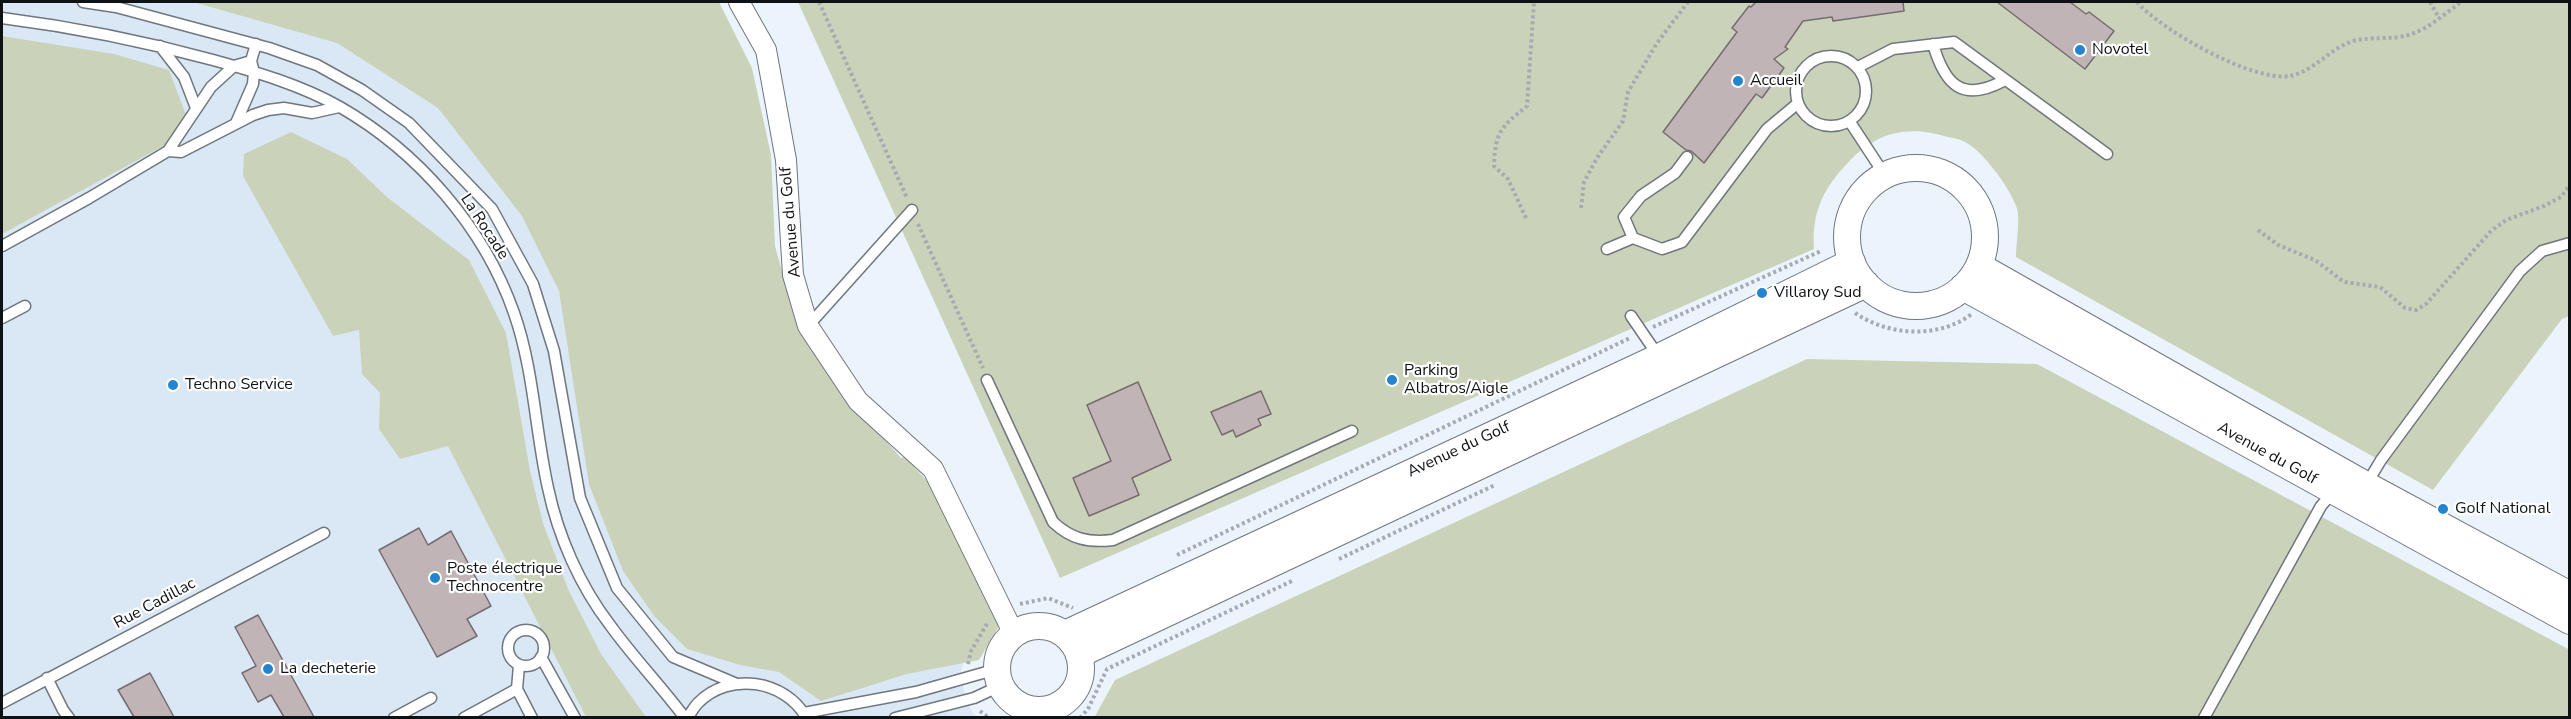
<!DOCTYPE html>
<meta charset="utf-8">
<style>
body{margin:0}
#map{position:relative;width:2571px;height:719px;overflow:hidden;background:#ebf4fd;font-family:"Nunito Sans",sans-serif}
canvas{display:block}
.frame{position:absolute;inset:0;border:3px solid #0f1215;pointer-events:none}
</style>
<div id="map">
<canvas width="2571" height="719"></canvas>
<div class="frame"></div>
</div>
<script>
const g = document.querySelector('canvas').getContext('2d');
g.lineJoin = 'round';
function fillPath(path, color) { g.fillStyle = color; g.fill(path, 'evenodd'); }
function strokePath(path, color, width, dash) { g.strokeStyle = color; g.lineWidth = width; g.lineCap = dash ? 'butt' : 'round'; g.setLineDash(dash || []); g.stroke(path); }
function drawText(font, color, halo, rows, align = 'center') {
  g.font = font + ' "Nunito Sans",sans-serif'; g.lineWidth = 4.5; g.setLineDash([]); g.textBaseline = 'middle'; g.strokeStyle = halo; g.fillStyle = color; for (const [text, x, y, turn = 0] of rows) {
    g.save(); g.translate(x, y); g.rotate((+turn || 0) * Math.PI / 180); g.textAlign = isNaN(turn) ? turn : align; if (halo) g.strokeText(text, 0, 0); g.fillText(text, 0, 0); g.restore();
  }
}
const built = new Path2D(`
 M2 2H705L783 328 972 628 960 675 968 705 976 717H2Z`);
const green = new Path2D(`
 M193 2H719L752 68 771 155 775 246 796 322 839 388 901 458 905 457 939 494 1001 623 979 660 907 674 821 701 779 672 740 665 687 649 655 617 623 571 589 484 559 291 522 216 438 108 337 43Z
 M798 2H2569V316L2562 319 2433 490 2016 257C2016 244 2021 216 2016 206 2009 187 1983 151 1965 142 1960 139 1953 138 1948 137 1905 124 1874 133 1845 166 1821 192 1812 214 1814 249L1060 578Z
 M2 36 114 54 169 70 186 115 165 145 2 234Z
 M291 132 347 159 388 198 469 260 506 333 530 471 543 523 568 589 601 654 646 717H586L448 446 400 459 379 429 380 393 362 374 359 330 333 336 243 176 244 154Z
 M1807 359 2037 364 2570 650 2569 718H1094L1115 680Z`);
const building = new Path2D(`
 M1756 2H1903L1904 11 1833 21 1832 17 1803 21 1785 47 1788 49 1774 59 1784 68 1762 98 1756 94 1704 163 1691 151 1686 150 1663 132 1737 32 1732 28 1749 6 1751 7Z
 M1997 2H2070L2086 14 2089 12 2114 31 2085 69Z
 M1138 382 1171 460 1132 478 1139 495 1089 516 1073 478 1111 461 1087 405Z
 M1261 391 1271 414 1258 419 1261 425 1236 437 1233 430 1222 435 1211 412Z
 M419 528 428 545 451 531 491 606 467 619 477 636 437 657 379 550Z
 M258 615 314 717H284L271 695 258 702 242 673 256 666 235 627Z
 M150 673 174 717H134L118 690Z`);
const path = new Path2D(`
 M819 2 907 198
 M2137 2C2161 30 2252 82 2290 76 2315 71 2330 48 2353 41 2368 37 2383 39 2399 37 2423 34 2442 16 2461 2
 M2430 2 2439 18
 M1581 208 1584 182 1597 158 1623 121 1628 92 1657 43 1688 2
 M1526 218 1508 179 1494 166C1495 132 1501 127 1527 106L1534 2
 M918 224 983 368
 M2258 230 2278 245 2315 260 2344 282 2380 287 2405 308 2416 310 2426 304 2491 231 2506 220 2544 206 2561 197 2570 185
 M1855 313C1889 336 1938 339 1972 314
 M1653 327 1821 251
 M1177 555 1630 338
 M1339 559 1495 485
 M1020 604 1048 598 1073 608
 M968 664 971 651 988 622
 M980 711 989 718
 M1080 718 1088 709 1107 669 1294 580`);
const service = new Path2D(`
 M83 2 116 7 269 48 317 65 362 90 409 123 492 209 533 284 554 351 580 498 617 588 673 657 737 684
 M2 18C73 27 143 41 213 60 256 72 301 85 340 107 418 152 484 227 514 313 534 370 535 430 548 488 558 536 580 586 610 625 633 657 661 686 685 718
 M1933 44C1945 86 1963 103 2005 80
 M160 46 184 77 196 108
 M1796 91a35 35 0 1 1 70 0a35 35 0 1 1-70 0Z
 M1858 67 1893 49 1954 42 2107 154
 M1850 122 1884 174
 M236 123 253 84 254 72 251 61 256 44
 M168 151 181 152 253 115 268 110 284 108 312 113 339 107
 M1687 157 1675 173 1641 196 1624 217 1633 238 1662 249 1682 242 1767 129 1797 104
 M2 246 89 198 168 151 211 87 234 66 251 61
 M1607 249 1633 238
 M1631 316 1659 357
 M2 318 25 306
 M808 326 912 210
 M987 380 1053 522C1071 539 1088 543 1113 540L1352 431
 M2366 485 2381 460 2520 271 2542 251 2570 243
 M508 648a18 18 0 1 1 36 0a18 18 0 1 1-36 0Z
 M541 657 575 718
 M519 665 517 689 532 718
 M47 678 63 710 69 718
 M2 703 324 533
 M804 713 916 692 997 669
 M394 718 431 698
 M464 718 517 689
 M687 718C691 713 694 707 698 703 729 671 785 680 806 717
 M895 718 974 698 1000 686
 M2204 718 2321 506 2334 491`);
const minor = new Path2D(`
 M739 2 766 50 786 160 793 275 808 326 858 401 933 469 1014 634`);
const tertiary = new Path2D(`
 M1847 237a69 69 0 1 1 138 0a69 69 0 1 1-138 0Z
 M1979 266 2366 485 2570 595
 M1963 287 2570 621
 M997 668a42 42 0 1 1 84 0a42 42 0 1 1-84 0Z
 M1065 634 1659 357 1852 262
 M1080 654 1866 284`);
const markers = [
 [2080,50,6,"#2584d0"],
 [1738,81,6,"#2584d0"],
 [1762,293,6,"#2584d0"],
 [1392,380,6,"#2584d0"],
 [173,385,6,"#2584d0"],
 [2443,509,6,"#2584d0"],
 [435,578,6,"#2584d0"],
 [268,669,6,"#2584d0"]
];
const poiNames = [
 ["Novotel",2092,50],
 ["Accueil",1750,81],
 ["Villaroy Sud",1774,293],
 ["Parking",1404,371],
 ["Albatros/Aigle",1404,389],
 ["Techno Service",185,385],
 ["Golf National",2455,509],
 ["Poste électrique",447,569],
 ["Technocentre",447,587],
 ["La decheterie",280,669]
];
const streetNames = [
 ["Avenue du Golf",791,222,-95],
 ["La Rocade",484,227,57],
 ["Avenue du Golf",1459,450,-25],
 ["Avenue du Golf",2267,454,29],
 ["Rue Cadillac",155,604,-28]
];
fillPath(built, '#dae8f6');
fillPath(green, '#cad3b9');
fillPath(building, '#c0b4b7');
strokePath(building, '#766b6e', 1.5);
strokePath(service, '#6f767e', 13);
strokePath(minor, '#6f767e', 22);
strokePath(tertiary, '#6f767e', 28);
strokePath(path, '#a4abb2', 4, [3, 3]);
strokePath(service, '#fff', 10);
strokePath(minor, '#fff', 20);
strokePath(tertiary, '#fff', 26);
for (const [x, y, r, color] of markers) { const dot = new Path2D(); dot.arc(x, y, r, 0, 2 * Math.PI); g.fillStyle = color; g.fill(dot); strokePath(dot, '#fff', 2); }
drawText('16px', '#0f1215', '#fff', poiNames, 'left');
drawText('16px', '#0f1215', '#fff', streetNames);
</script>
